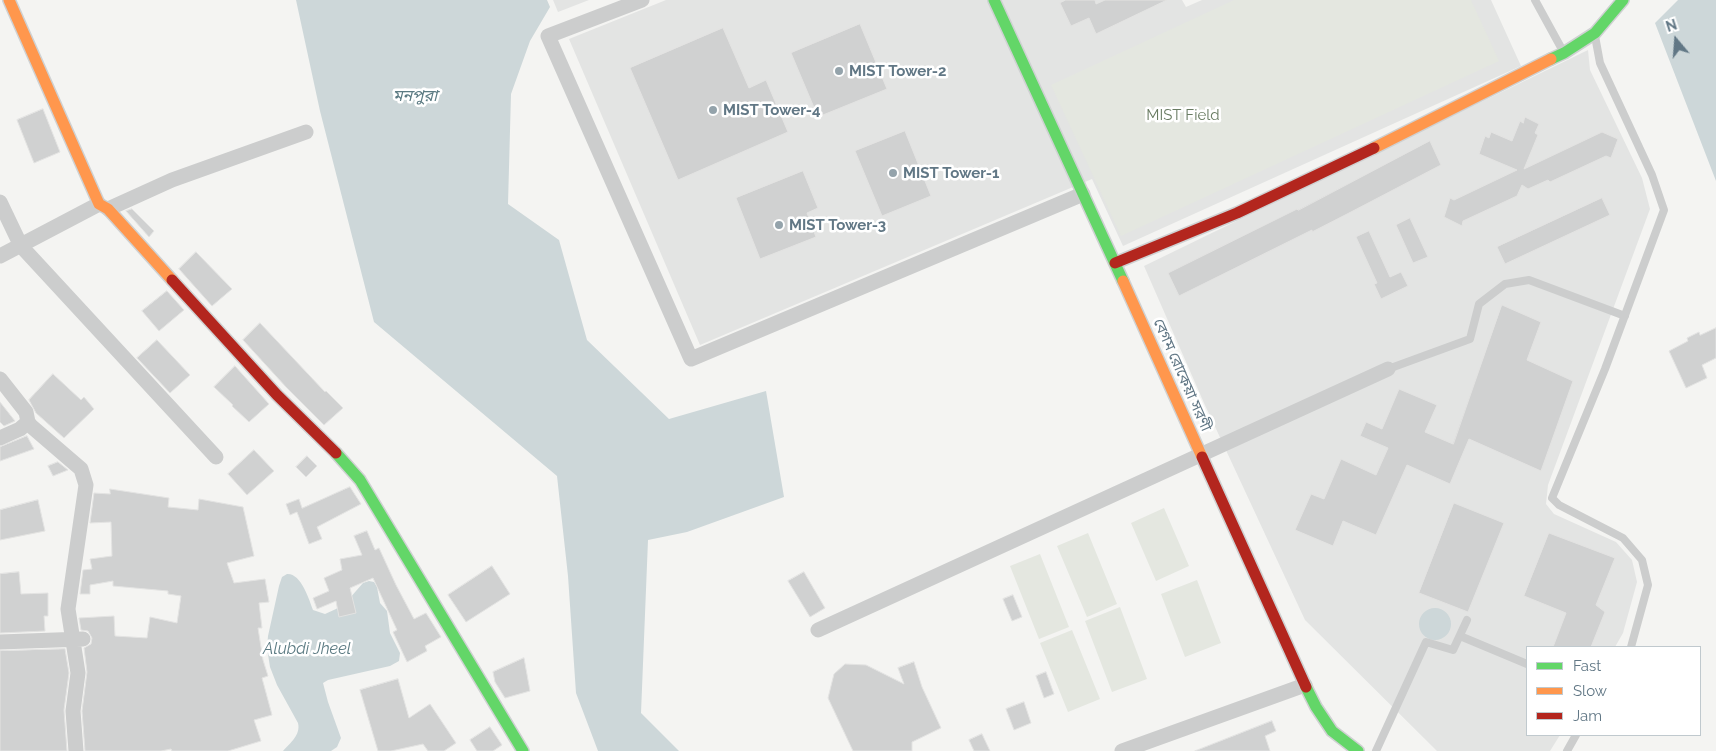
<!DOCTYPE html>
<meta charset="utf-8">
<style>
body{margin:0}
#map{position:relative;width:1716px;height:751px;overflow:hidden;background:#f4f4f2;font-family:Raleway,sans-serif}
canvas{display:block}
.legend{position:absolute;left:1526px;top:646px;width:175px;height:90px;box-sizing:border-box;background:#fff;border:1px solid #c0c9ce;margin:0;padding:6px 9px;list-style:none;font-size:15px;color:#617785}
.legend li{display:flex;align-items:center;gap:10px;height:25px}
.legend b{width:25px;border:1px solid #c0c9ce}
.north{position:absolute;left:1651px;top:15px;width:50px;height:50px;-webkit-text-stroke:4px #fff;paint-order:stroke;rotate:342deg;font-size:14px;font-weight:700;line-height:20px;text-align:center;color:#617785}
.north::after{content:'';display:block;margin:auto;width:18px;height:22px;background:#617785;clip-path:polygon(50% 0,100% 100%,50% 72%,0 100%)}
</style>
<div id="map">
<canvas width="1716" height="751"></canvas>
<ul class="legend">
<li><b style="height:6px;background:#63d668"></b>Fast</li>
<li><b style="height:6px;background:#ff974d"></b>Slow</li>
<li><b style="height:6px;background:#b3261e"></b>Jam</li>
</ul>
<div class="north">N</div>
</div>
<script>
const g = document.querySelector('canvas').getContext('2d');
g.lineJoin = 'round';
function fillPath(path, color) { g.fillStyle = color; g.fill(path, 'evenodd'); }
function strokePath(path, color, width, dash) { g.strokeStyle = color; g.lineWidth = width; g.lineCap = dash ? 'butt' : 'round'; g.setLineDash(dash || []); g.stroke(path); }
function drawText(font, color, halo, rows, align = 'center') {
  g.font = font + ' Raleway,"Noto Sans Bengali",sans-serif'; g.lineWidth = 5; g.setLineDash([]); g.textBaseline = 'middle'; g.strokeStyle = halo; g.fillStyle = color; for (const [text, x, y, turn = 0] of rows) {
    g.save(); g.translate(x, y); g.rotate((+turn || 0) * Math.PI / 180); g.textAlign = isNaN(turn) ? turn : align; if (halo) g.strokeText(text, 0, 0); g.fillText(text, 0, 0); g.restore();
  }
}
const built = new Path2D(`
 M553 0H589L558 12Z
 M666 0H1182L1186 7 1202 0H1491L1521 66 1123 246 1092 179 700 345 569 39Z
 M1588 50 1590 70 1642 178 1650 209 1548 485 1546 504 1554 514 1616 542 1632 560 1637 582 1623 633 1615 647H1527V735H1560L1550 751H1437L1305 620 1204 403 1144 266Z`);
const green = new Path2D(`
 M1234 0H1471L1499 61 1121 236 1051 85Z
 M1164 508 1189 566 1156 581 1131 523Z
 M1088 533 1117 604 1087 617 1057 546Z
 M1040 554 1069 627 1039 639 1010 566Z
 M1197 580 1221 643 1185 657 1161 594Z
 M1120 607 1147 679 1112 692 1085 621Z
 M1072 630 1100 699 1068 712 1040 643Z`);
const water = new Path2D(`
 M296 0H547L550 7 530 41 511 94 508 204 559 240 587 340 669 419 766 391 784 497 687 532 648 540 641 713 679 751H598L576 693 568 576 557 476 374 322 320 111Z
 M1678 0H1716V181L1655 23Z
 M287 574C301 573 309 599 313 610L325 614 336 609 349 599 363 583 369 581 374 582 377 587 380 603 387 611 390 633 400 653 399 661 390 666 328 680 323 683 328 702 341 738 337 747 331 751H283C290 743 301 735 298 723L277 685 270 667 267 648 268 636 279 586 282 577Z
 M1419 624a16 16 0 1 1 32 0a16 16 0 1 1-32 0Z`);
const building = new Path2D(`
 M1066 0H1095L1096 4 1105 0H1167L1096 34 1089 18 1071 26 1060 3Z
 M860 24 887 89 818 117 791 53Z
 M723 28 749 88 766 80 788 132 678 180 630 68Z
 M43 109 60 152 34 163 17 120Z
 M1525 117 1539 124 1535 133 1538 135 1524 169 1602 132 1618 139 1611 158 1606 156 1550 182 1548 180 1528 189 1522 185 1517 196 1463 221 1462 226 1444 217 1450 198 1454 200 1517 170 1479 154 1485 136 1489 138 1491 132 1512 141 1520 121 1523 123Z
 M905 131 931 196 882 216 855 151Z
 M1430 141 1441 165 1351 212 1312 232V230L1179 296 1168 273 1297 209 1298 210Z
 M803 171 818 208 807 213 816 237 760 259 736 198Z
 M1602 198 1610 215 1505 264 1497 247Z
 M132 209 154 231 149 237 126 211Z
 M1410 218 1428 257 1413 263 1396 225Z
 M1369 231 1390 277 1401 272 1408 286 1381 299 1374 284 1377 283 1356 237Z
 M196 252 232 289 212 306 179 269Z
 M167 291 184 310 159 331 142 311Z
 M1502 305 1541 322 1527 360 1573 381 1541 471 1469 439 1450 484 1407 465 1376 535 1343 521 1333 546 1295 530 1311 494 1324 499 1341 459 1376 475 1388 448 1360 436 1366 422 1382 429 1399 389 1437 405 1425 432 1453 444Z
 M260 323 325 392 326 391 343 408 324 425 286 387 243 340Z
 M1716 328V358L1702 365 1707 378 1686 388 1669 351 1688 341 1687 338 1699 332 1700 335Z
 M157 340 190 375 170 393 137 358Z
 M235 366 269 404 249 422 232 406 233 405 214 387Z
 M53 374 81 400 84 397 94 409 64 438 36 413 29 400Z
 M0 402 15 421 4 426 0 422Z
 M27 436 34 449 0 461V447Z
 M254 450 274 471 247 495 228 474Z
 M307 456 317 466 306 477 296 467Z
 M58 462 68 470 53 476 48 466Z
 M350 487 361 504 317 527 322 539 309 544 297 512 290 515 286 504 299 499 302 508Z
 M110 489 169 498 168 507 198 510 199 499 243 507 254 556 227 563 234 583 265 579 269 602 259 603 262 628H258L263 660 268 676 262 678 272 715 254 720 261 741 228 751H172L171 749 161 751H85L82 711 87 672 84 648 91 644 92 638 88 631 81 630 79 618 114 616 115 636 147 638 150 617 177 623 181 596 168 594V591L113 586V581L90 585V594H80L83 570 92 569 90 559 112 556 111 522 90 523 94 493 110 494Z
 M38 500 45 531 0 540V510Z
 M1454 503 1504 523 1468 612 1419 593Z
 M367 531 375 550 379 548 396 585 414 619 426 613 441 637 425 646 427 651 407 662 393 632 397 630 373 578 350 588 356 613 339 617 336 601 317 609 313 598 329 591 324 578 342 570 340 559 362 555 354 536Z
 M1549 533 1615 558 1596 605 1605 612 1591 647H1553L1566 613 1524 596Z
 M492 566 510 594 466 622 448 595Z
 M19 572 21 594 48 593V616H44L45 631 0 633V574Z
 M804 572 825 608 810 617 788 581Z
 M1013 595 1022 617 1012 621 1003 599Z
 M65 649 69 673 64 710 67 751H0V651Z
 M524 658 530 691 505 698 495 682 493 672Z
 M914 662 922 687 941 728 912 742V751H853L828 698 834 674 845 664 866 665 904 684 898 668Z
 M1046 672 1054 694 1044 698 1036 676Z
 M398 679 409 718 430 704 456 743 444 751H428L423 744 391 751H378L360 690Z
 M1024 702 1031 723 1014 730 1006 709Z
 M1272 721 1276 731 1265 736 1270 751H1195Z
 M490 727 502 745 493 751H477L470 740Z
 M982 734 990 751H974L969 740Z`);
const lane = new Path2D(`
 M1535 0 1564 53
 M1595 36 1600 63 1652 175 1664 210 1605 369 1552 498 1559 505 1623 538 1642 560 1648 585 1631 647
 M1388 369 1470 339 1479 304 1505 284 1529 280 1625 316
 M1460 636 1527 664
 M1376 751 1426 642 1453 650 1467 620
 M1567 751 1576 735`);
const street = new Path2D(`
 M642 0 548 36 691 359 1083 194
 M0 202 21 246 216 457
 M108 209 172 180 306 132
 M0 256 99 204
 M0 379 26 412 28 422 31 426 81 469 86 485 68 609 78 673 73 711 76 751
 M0 438 20 429 28 422
 M818 630 1388 369
 M0 642 83 639
 M1122 751 1305 685`);
const fast = new Path2D(`
 M994 0 1123 281
 M1551 59 1564 53 1595 33 1623 0
 M336 453 360 480 523 751
 M1306 687 1316 707 1332 731 1358 751`);
const slow = new Path2D(`
 M9 0 99 204 108 209 172 280
 M1374 148 1551 59
 M1123 281 1202 457`);
const jam = new Path2D(`
 M1115 263 1237 213 1374 148
 M172 280 277 395 336 453
 M1202 457 1306 687`);
const markers = [
 [839,71,5,"#94a3ab"],
 [713,110,5,"#94a3ab"],
 [893,173,5,"#94a3ab"],
 [779,225,5,"#94a3ab"]
];
const poiNames = [
 ["MIST Tower-2",849,71],
 ["MIST Tower-4",723,110],
 ["MIST Tower-1",903,173],
 ["MIST Tower-3",789,225]
];
const parkNames = [
 ["MIST Field",1183,115]
];
const streetNames = [
 ["বেগম রোকেয়া সরণী",1182,375,66]
];
const waterNames = [
 ["মনপুরা",415,96],
 ["Alubdi Jheel",307,649]
];
fillPath(built, '#e3e4e3');
fillPath(green, '#e4e7e0');
fillPath(water, '#cdd7d9');
fillPath(building, '#d0d1d1');
strokePath(building, '#e3e3e2', 1);
strokePath(fast, '#cfd1d2', 14);
strokePath(slow, '#cfd1d2', 14);
strokePath(jam, '#cfd1d2', 14);
strokePath(lane, '#cccdcd', 8);
strokePath(street, '#cccdcd', 15);
strokePath(fast, '#63d668', 11);
strokePath(slow, '#ff974d', 11);
strokePath(jam, '#b3261e', 11);
for (const [x, y, r, color] of markers) { const dot = new Path2D(); dot.arc(x, y, r, 0, 2 * Math.PI); g.fillStyle = color; g.fill(dot); strokePath(dot, '#fff', 2); }
drawText('bold 15px', '#617785', '#fff', poiNames, 'left');
drawText('15px', '#687b61', '#fff', parkNames);
drawText('15px', '#617785', '#fff', streetNames);
drawText('italic 16px', '#5c7b83', '#fff', waterNames);
</script>
